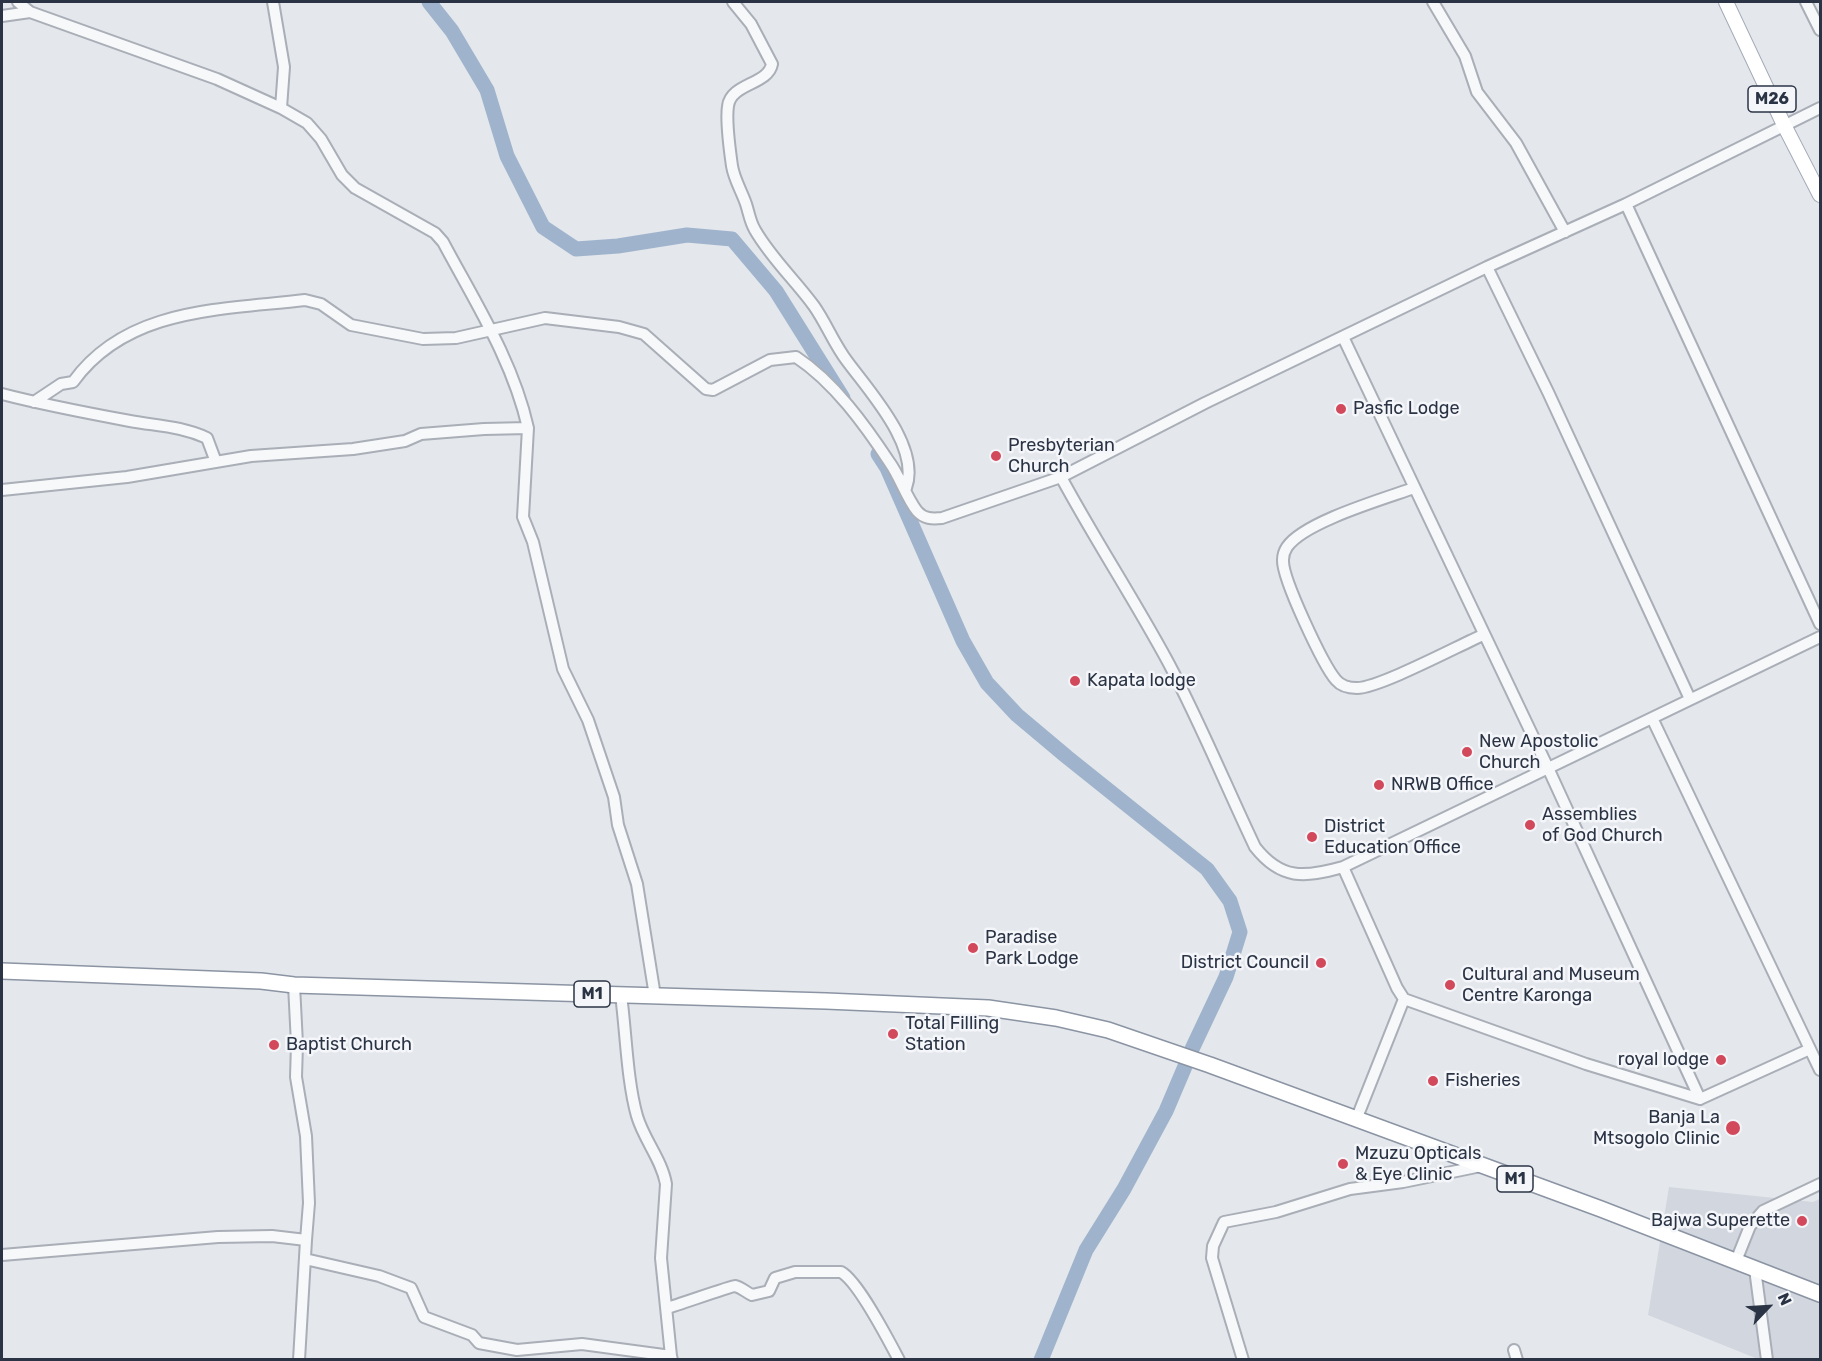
<!DOCTYPE html>
<style>
body{margin:0}
#map{position:relative;width:1822px;height:1361px;overflow:hidden;background:#e4e7ec;font-family:Rubik,sans-serif}
canvas{display:block}
.frame{position:absolute;inset:0;border:3px solid #2b3445;pointer-events:none}
.north{position:absolute;left:1738px;top:1277px;width:60px;height:60px;-webkit-text-stroke:4px #f4f6f9;paint-order:stroke;rotate:65deg;font-size:16px;font-weight:700;line-height:24px;text-align:center;color:#2b3445}
.north::after{content:'';display:block;margin:auto;width:21px;height:27px;background:#2b3445;clip-path:polygon(50% 0,100% 100%,50% 72%,0 100%)}
</style>
<div id="map">
<canvas width="1822" height="1361"></canvas>
<div class="frame"></div>
<div class="north">N</div>
</div>
<script>
const g = document.querySelector('canvas').getContext('2d');
g.lineJoin = 'round';
function fillPath(path, color) { g.fillStyle = color; g.fill(path, 'evenodd'); }
function strokePath(path, color, width, dash) { g.strokeStyle = color; g.lineWidth = width; g.lineCap = dash ? 'butt' : 'round'; g.setLineDash(dash || []); g.stroke(path); }
function drawText(font, color, halo, rows, align = 'center') {
  g.font = font + ' Rubik,sans-serif'; g.lineWidth = 5; g.setLineDash([]); g.textBaseline = 'middle'; g.strokeStyle = halo; g.fillStyle = color; for (const [text, x, y, turn = 0] of rows) {
    g.save(); g.translate(x, y); g.rotate((+turn || 0) * Math.PI / 180); g.textAlign = isNaN(turn) ? turn : align; if (halo) g.strokeText(text, 0, 0); g.fillText(text, 0, 0); g.restore();
  }
}
const built = new Path2D(`
 M1669 1187 1813 1202 1820 1199V1359H1758L1648 1315Z`);
const river = new Path2D(`
 M429 2 452 31 487 90 507 156 543 227 576 249 618 246 687 235 732 239 776 291 843 398
 M878 454 887 468 963 641 987 683 1017 715 1067 757 1207 869 1230 901 1240 932 1226 977 1192 1049
 M1041 1360 1086 1250 1124 1189 1166 1111 1186 1064`);
const minor = new Path2D(`
 M18 2 30 12 217 79 281 108 307 123 321 139 342 175 355 188 435 233 443 242C475 302 513 361 528 428
 M273 2 284 67 281 108
 M733 2 751 24 772 64C768 85 731 83 728 106 726 119 730 152 732 166 734 179 742 192 746 204 749 213 750 222 755 230 771 258 795 280 814 306 826 323 834 344 847 361 869 391 921 447 906 488
 M1433 2 1465 56 1477 92 1516 143 1565 232
 M1806 2 1820 30
 M2 16 30 12
 M1626 204 1820 624
 M1487 267 1548 392 1690 699
 M1343 337 1548 768 1700 1099 1810 1049
 M2 394C44 405 87 413 130 421 157 426 181 426 207 438L216 462
 M34 402 61 384 73 382C127 307 222 310 305 300L321 304 351 325 423 339 456 338 545 318 619 327 644 334 706 389 713 390 770 360 796 357C834 382 865 425 890 463 900 477 906 497 917 511 924 519 932 519 942 518L1061 477 1205 403 1487 267 1626 204 1820 108
 M1061 477C1095 540 1134 599 1168 662 1200 722 1226 786 1255 847 1281 880 1304 878 1343 867L1397 988 1404 999 1356 1120
 M1414 488C1383 499 1304 522 1287 547 1285 550 1283 556 1283 560 1282 578 1323 665 1336 680 1341 686 1349 688 1357 688 1379 688 1458 646 1483 635
 M2 490 127 477 251 456 353 449 405 441 421 434 484 429 528 428 523 517 533 542 563 669 588 720 614 797 618 825 637 884 655 996
 M1652 718 1820 1070
 M1343 867 1820 637
 M294 985 297 1044 296 1077 306 1136 309 1203 306 1240
 M621 995C626 1032 627 1081 637 1116 644 1140 662 1160 666 1184L661 1258 671 1356
 M1404 999 1586 1064 1700 1099
 M2 1255 218 1237 272 1236 306 1240 299 1360
 M305 1259 379 1276 411 1288 424 1317 472 1335 479 1343 517 1350 582 1344 671 1356 672 1360
 M1736 1261 1750 1226 1763 1211 1820 1184
 M1755 1269 1767 1360
 M667 1308C678 1305 731 1286 735 1286 741 1287 747 1293 752 1295L769 1291 775 1278 795 1272H841C858 1281 889 1341 899 1360
 M1514 1350 1517 1360
 M1243 1360 1212 1258 1213 1246 1224 1222 1276 1212 1350 1189 1403 1182 1481 1166`);
const major = new Path2D(`
 M1726 2 1784 125 1820 195`);
const highway = new Path2D(`
 M2 971 261 981 294 985 826 1001 988 1008 1056 1018 1108 1030 1210 1065 1601 1209 1820 1294`);
const markers = [
 [1341,409,6,"#d1495b"],
 [996,456,6,"#d1495b"],
 [1075,681,6,"#d1495b"],
 [1467,752,6,"#d1495b"],
 [1379,785,6,"#d1495b"],
 [1530,825,6,"#d1495b"],
 [1312,837,6,"#d1495b"],
 [973,948,6,"#d1495b"],
 [1321,963,6,"#d1495b"],
 [1450,985,6,"#d1495b"],
 [893,1034,6,"#d1495b"],
 [274,1045,6,"#d1495b"],
 [1721,1060,6,"#d1495b"],
 [1433,1081,6,"#d1495b"],
 [1733,1128,8,"#d1495b"],
 [1343,1164,6,"#d1495b"],
 [1802,1221,6,"#d1495b"]
];
const shields = [
 [1772,99,48],
 [592,994,36],
 [1515,1179,36]
];
const shieldNames = [
 ["M26",1772,99],
 ["M1",592,994],
 ["M1",1515,1179]
];
const poiNames = [
 ["Pasfic Lodge",1353,409],
 ["Presbyterian",1008,446],
 ["Church",1008,467],
 ["Kapata lodge",1087,681],
 ["New Apostolic",1479,742],
 ["Church",1479,763],
 ["NRWB Office",1391,785],
 ["Assemblies",1542,815],
 ["of God Church",1542,836],
 ["District",1324,827],
 ["Education Office",1324,848],
 ["Paradise",985,938],
 ["Park Lodge",985,959],
 ["District Council",1309,963,"right"],
 ["Cultural and Museum",1462,975],
 ["Centre Karonga",1462,996],
 ["Total Filling",905,1024],
 ["Station",905,1045],
 ["Baptist Church",286,1045],
 ["royal lodge",1709,1060,"right"],
 ["Fisheries",1445,1081],
 ["Banja La",1720,1118,"right"],
 ["Mtsogolo Clinic",1720,1139,"right"],
 ["Mzuzu Opticals",1355,1154],
 ["& Eye Clinic",1355,1175],
 ["Bajwa Superette",1790,1221,"right"]
];
fillPath(built, '#d2d6de');
strokePath(river, '#9fb4cc', 15);
strokePath(minor, '#a9aeb7', 14);
strokePath(major, '#a3abb8', 16);
strokePath(highway, '#8b94a3', 18);
strokePath(minor, '#f7f8fa', 10);
strokePath(major, '#fff', 14);
strokePath(highway, '#fff', 15);
for (const [x, y, r, color] of markers) { const dot = new Path2D(); dot.arc(x, y, r, 0, 2 * Math.PI); g.fillStyle = color; g.fill(dot); strokePath(dot, '#f4f6f9', 2); }
for (const [x, y, w] of shields) { const box = new Path2D(); box.roundRect(x - w / 2, y - 13, w, 26, 4.5); g.fillStyle = '#f4f6f9'; g.fill(box); strokePath(box, '#2b3445', 1.5); }
drawText('bold 16px', '#2b3445', null, shieldNames);
drawText('18px', '#2b3445', '#f4f6f9', poiNames, 'left');
</script>
